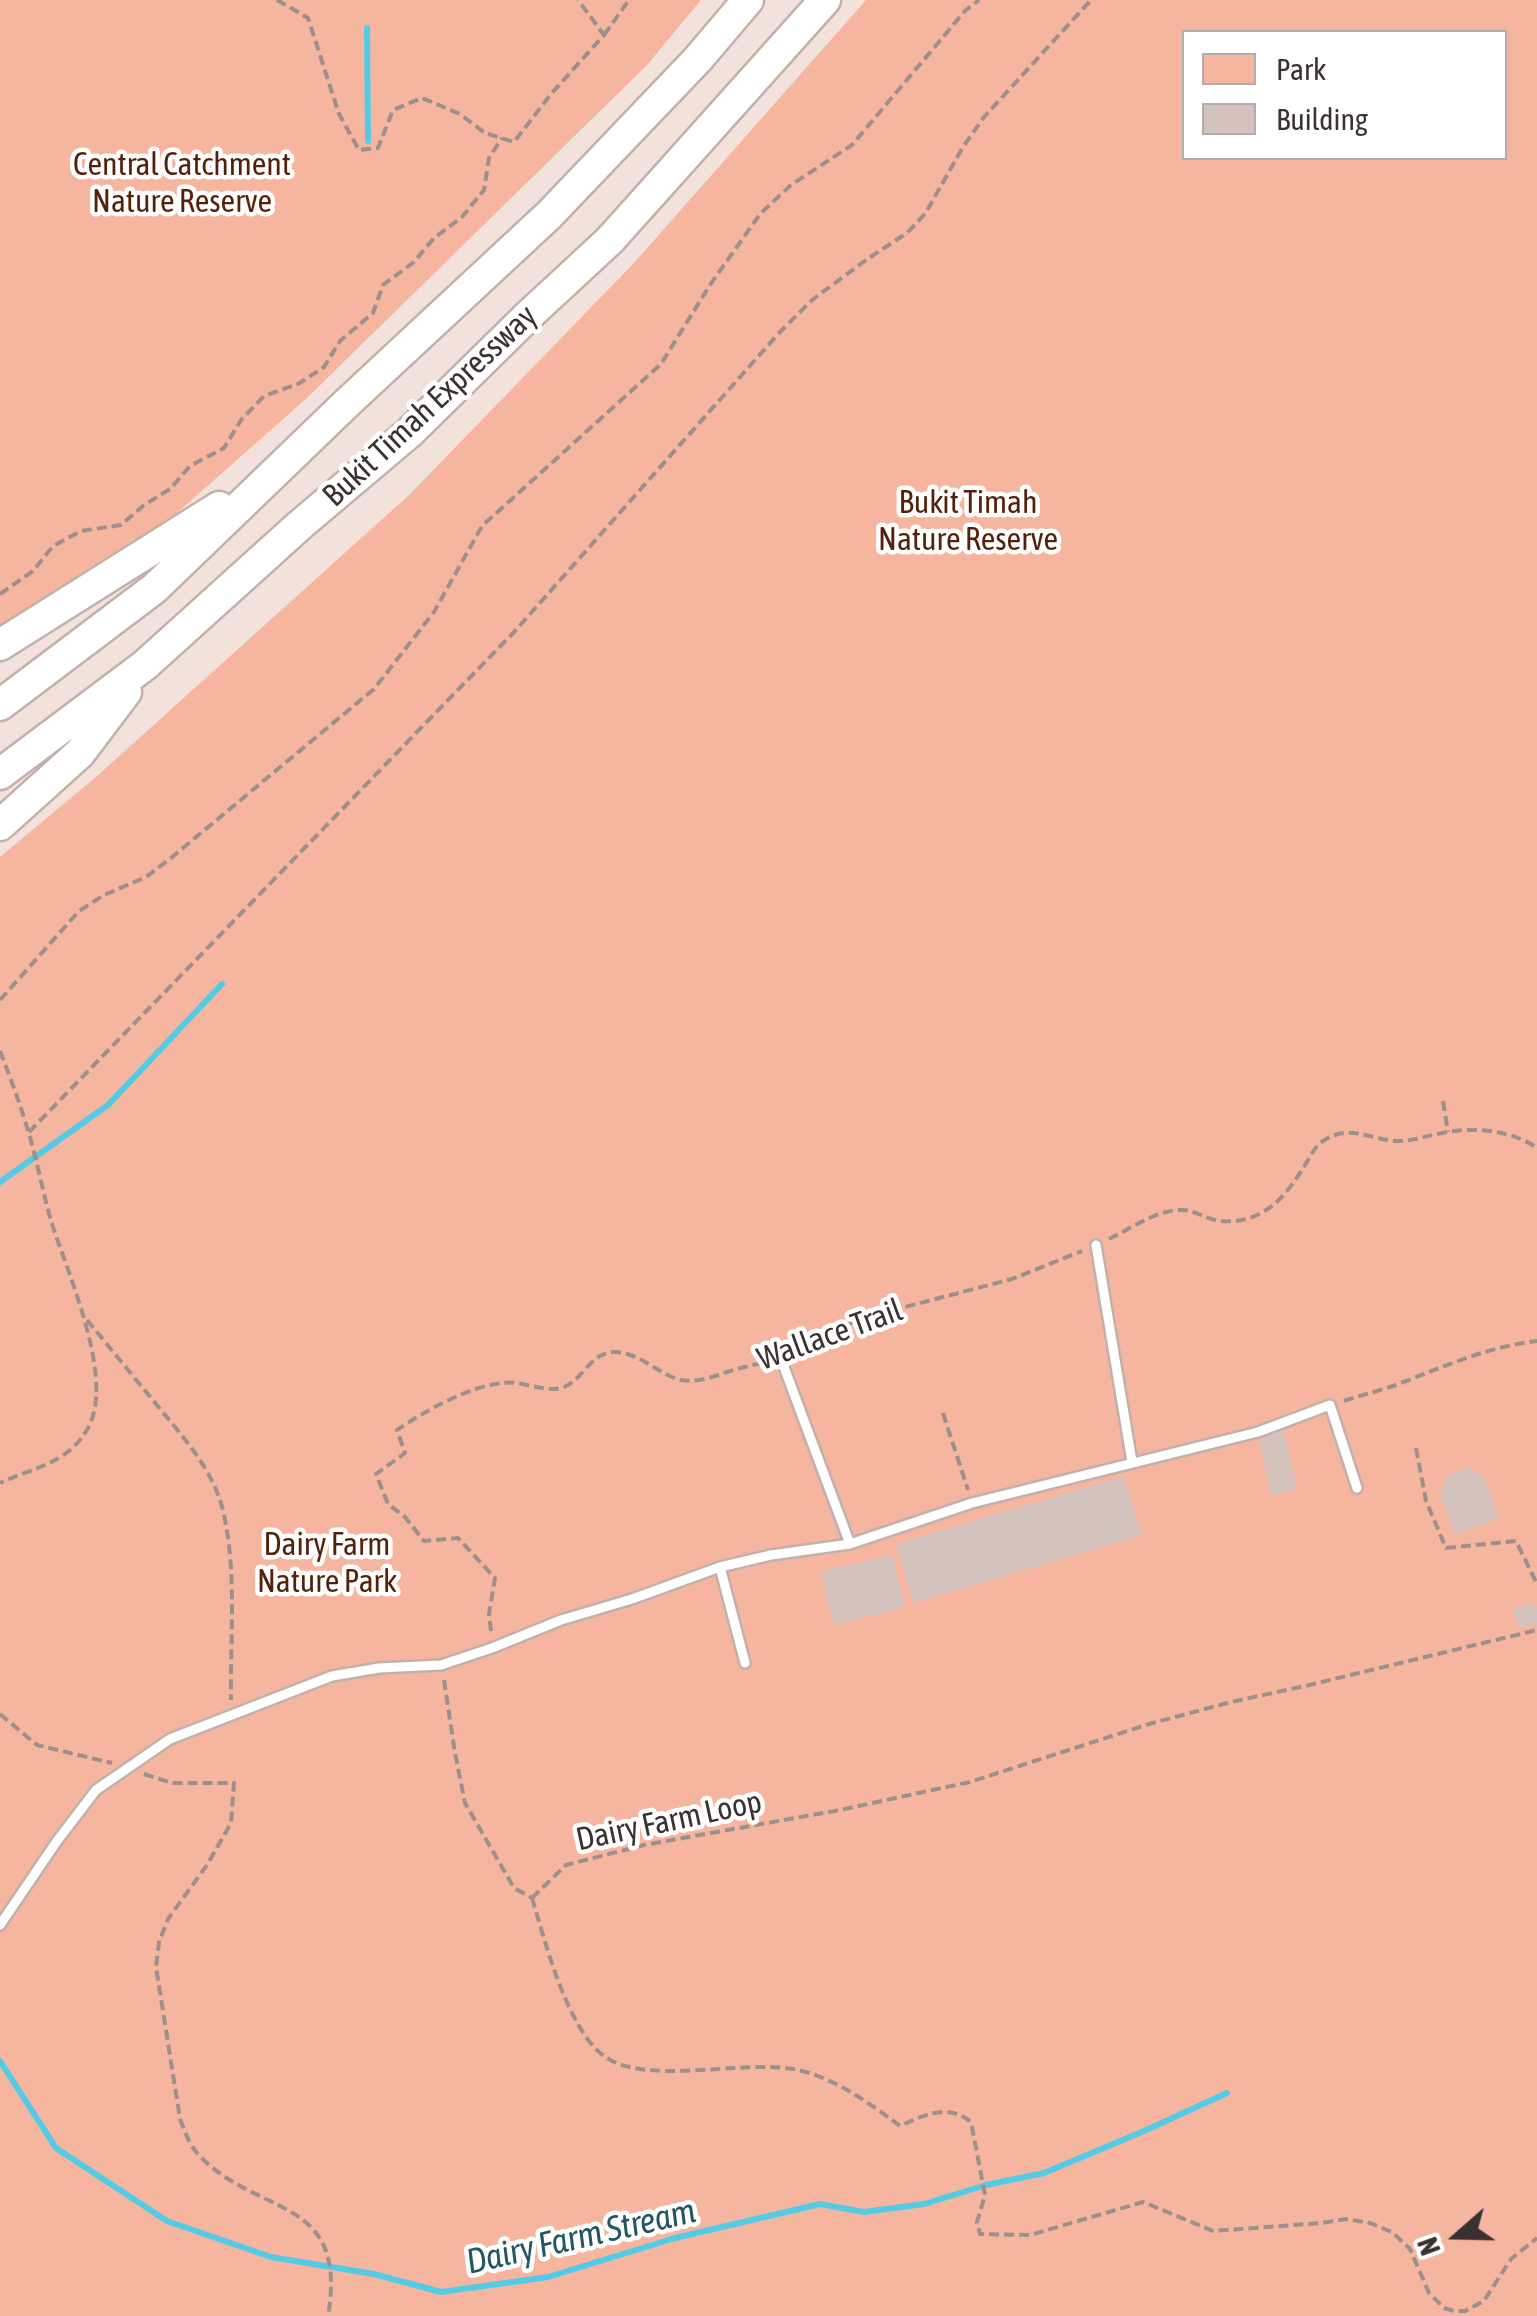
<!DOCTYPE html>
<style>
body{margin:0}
#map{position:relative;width:1537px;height:2316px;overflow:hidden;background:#f3e1db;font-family:"Asap Condensed",sans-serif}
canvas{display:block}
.legend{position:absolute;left:1182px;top:30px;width:325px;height:130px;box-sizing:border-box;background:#fff;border:2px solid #b0adac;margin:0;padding:12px 18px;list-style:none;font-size:30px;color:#393230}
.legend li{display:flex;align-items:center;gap:20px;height:50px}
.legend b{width:50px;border:2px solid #b0adac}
.north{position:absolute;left:1407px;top:2186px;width:100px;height:100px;-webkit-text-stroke:8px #fff;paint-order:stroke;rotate:250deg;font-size:28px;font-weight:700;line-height:40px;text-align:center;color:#393230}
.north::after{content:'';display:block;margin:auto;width:35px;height:45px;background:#393230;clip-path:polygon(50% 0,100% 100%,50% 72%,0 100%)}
</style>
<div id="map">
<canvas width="1537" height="2316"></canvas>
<ul class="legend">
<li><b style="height:28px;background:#f6b59f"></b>Park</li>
<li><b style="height:28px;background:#d4c2bc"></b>Building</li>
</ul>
<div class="north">N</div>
</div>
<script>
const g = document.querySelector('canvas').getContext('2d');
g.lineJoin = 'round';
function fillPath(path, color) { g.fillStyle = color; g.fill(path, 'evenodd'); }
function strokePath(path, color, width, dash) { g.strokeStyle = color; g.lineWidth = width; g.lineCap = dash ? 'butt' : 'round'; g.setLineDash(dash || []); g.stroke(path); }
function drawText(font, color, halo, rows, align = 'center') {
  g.font = font + ' "Asap Condensed",sans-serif'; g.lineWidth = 9; g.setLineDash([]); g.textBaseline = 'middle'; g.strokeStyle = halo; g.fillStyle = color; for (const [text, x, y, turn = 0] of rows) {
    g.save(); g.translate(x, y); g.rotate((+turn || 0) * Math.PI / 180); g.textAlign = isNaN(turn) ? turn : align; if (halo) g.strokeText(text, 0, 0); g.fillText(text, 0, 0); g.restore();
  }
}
const green = new Path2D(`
 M0 0H701L647 65 307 398 161 527 70 592 0 626Z
 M866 0H1537V2316H0V857L96 777 409 495 634 263ZM1184 32H1504V158H1184Z`);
const stream = new Path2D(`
 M367 28 368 141
 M0 1182 108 1105 222 984
 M0 2061 56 2148 167 2221 271 2257 374 2274 441 2292 548 2277 675 2238 820 2204 864 2212 924 2204 986 2185 1044 2173 1144 2131 1227 2093`);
const building = new Path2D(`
 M1284 1430 1297 1489 1271 1495 1258 1436Z
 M1468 1467 1484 1477 1499 1518 1455 1535 1440 1494 1446 1476Z
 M1124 1476 1142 1535 913 1603 896 1544Z
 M892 1555 905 1607 834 1625 821 1572Z
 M1529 1602 1537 1607V1626L1533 1624 1525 1629 1520 1627 1513 1612 1517 1606 1523 1607Z`);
const path = new Path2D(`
 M277 0 308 18 339 114 359 150 378 148 393 110 422 98 460 114 485 133 514 142 551 94 604 35 578 0
 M604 35 629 0
 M0 594 33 571 53 546 81 531 121 525 144 505 170 489 190 466 224 448 241 420 264 396 298 384 324 367 340 341 373 313 383 285 414 262 434 238 462 217 484 190 489 158 502 138
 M0 1000 79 911 104 895 146 877 171 858 374 689 434 612 482 526 661 364 710 285 760 214 791 185 852 145 965 11 979 0
 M0 1051C10 1077 20 1103 28 1131 38 1162 43 1196 53 1227 69 1276 115 1380 88 1428 68 1464 34 1467 0 1483
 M1443 1101 1448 1132
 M29 1132 515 631 779 333 812 300 866 260 907 233 925 214 963 147 984 117 1091 0
 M1109 1239C1130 1229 1155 1211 1179 1210 1193 1209 1202 1217 1215 1220 1229 1223 1246 1221 1259 1214 1279 1205 1294 1183 1305 1165 1311 1156 1314 1147 1323 1141 1349 1123 1371 1140 1397 1141 1413 1141 1426 1136 1442 1133 1472 1127 1510 1129 1537 1148
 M87 1320C110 1348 133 1376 156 1404 183 1437 215 1471 224 1515 237 1575 230 1639 231 1700
 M795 1352 859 1319 1012 1279 1082 1251
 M1344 1401C1361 1395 1379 1391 1396 1385 1443 1367 1486 1347 1537 1341
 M943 1413 968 1490
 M1416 1448 1426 1501 1446 1548 1516 1541 1537 1584
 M491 1631 489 1614 495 1578 458 1538 424 1541 405 1517 388 1504 376 1474 405 1453 397 1430C425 1411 469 1386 503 1383 523 1380 545 1394 564 1387 584 1379 589 1354 613 1352 637 1351 656 1372 677 1379 698 1385 718 1374 737 1369 747 1366 758 1364 768 1362
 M444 1680 455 1753 465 1803 514 1888 532 1898
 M0 1714 37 1745 112 1763
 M144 1774 172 1783H234L231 1823 207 1865 168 1919 159 1942 156 1967 180 2119C185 2132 189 2144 198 2154 256 2218 349 2193 328 2316
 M532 1898C545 1941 567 2029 604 2056 644 2086 742 2060 793 2069 832 2076 868 2102 900 2126 924 2115 948 2103 971 2122L985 2195 977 2222 980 2234 1030 2235 1143 2202 1213 2231 1322 2223 1346 2219 1370 2223 1392 2232 1410 2249 1429 2293 1444 2308 1454 2311H1465L1484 2301 1511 2259 1537 2238
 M532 1898 566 1865 644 1845 840 1810 970 1782 1149 1724 1231 1702 1305 1686 1537 1630`);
const lane = new Path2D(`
 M1096 1245 1132 1462
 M781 1359 850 1544
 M720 1567 745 1663
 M0 1925 57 1841 96 1790 170 1739 332 1676 379 1668 441 1665 492 1648 561 1620 632 1599 720 1567 771 1555 850 1544 972 1503 1258 1432 1330 1405 1357 1488`);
const highway = new Path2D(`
 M0 645 219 507
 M0 705 155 588 348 402 549 215 698 59 748 0
 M0 774 145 665 300 525 410 432 529 315 610 240 825 0
 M0 825 80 753 126 692`);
const parkNames = [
 ["Central Catchment",182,165],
 ["Nature Reserve",182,202],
 ["Bukit Timah",968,503],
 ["Nature Reserve",968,540],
 ["Dairy Farm",327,1545],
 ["Nature Park",327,1582]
];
const streetNames = [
 ["Bukit Timah Expressway",430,406,-43],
 ["Wallace Trail",830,1335,-20],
 ["Dairy Farm Loop",669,1821,-12]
];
const waterNames = [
 ["Dairy Farm Stream",581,2237,-13]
];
fillPath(green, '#f6b59f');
strokePath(stream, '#54cbe6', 6);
fillPath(building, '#d4c2bc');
strokePath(lane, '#c2b1ab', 14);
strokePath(highway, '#c2b1ab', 35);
strokePath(path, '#9d908c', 4, [10, 5]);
strokePath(lane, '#fff', 9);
strokePath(highway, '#fff', 30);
drawText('32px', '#541f0b', '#fff', parkNames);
drawText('32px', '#393230', '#fff', streetNames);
drawText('italic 35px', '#245662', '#fff', waterNames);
</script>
